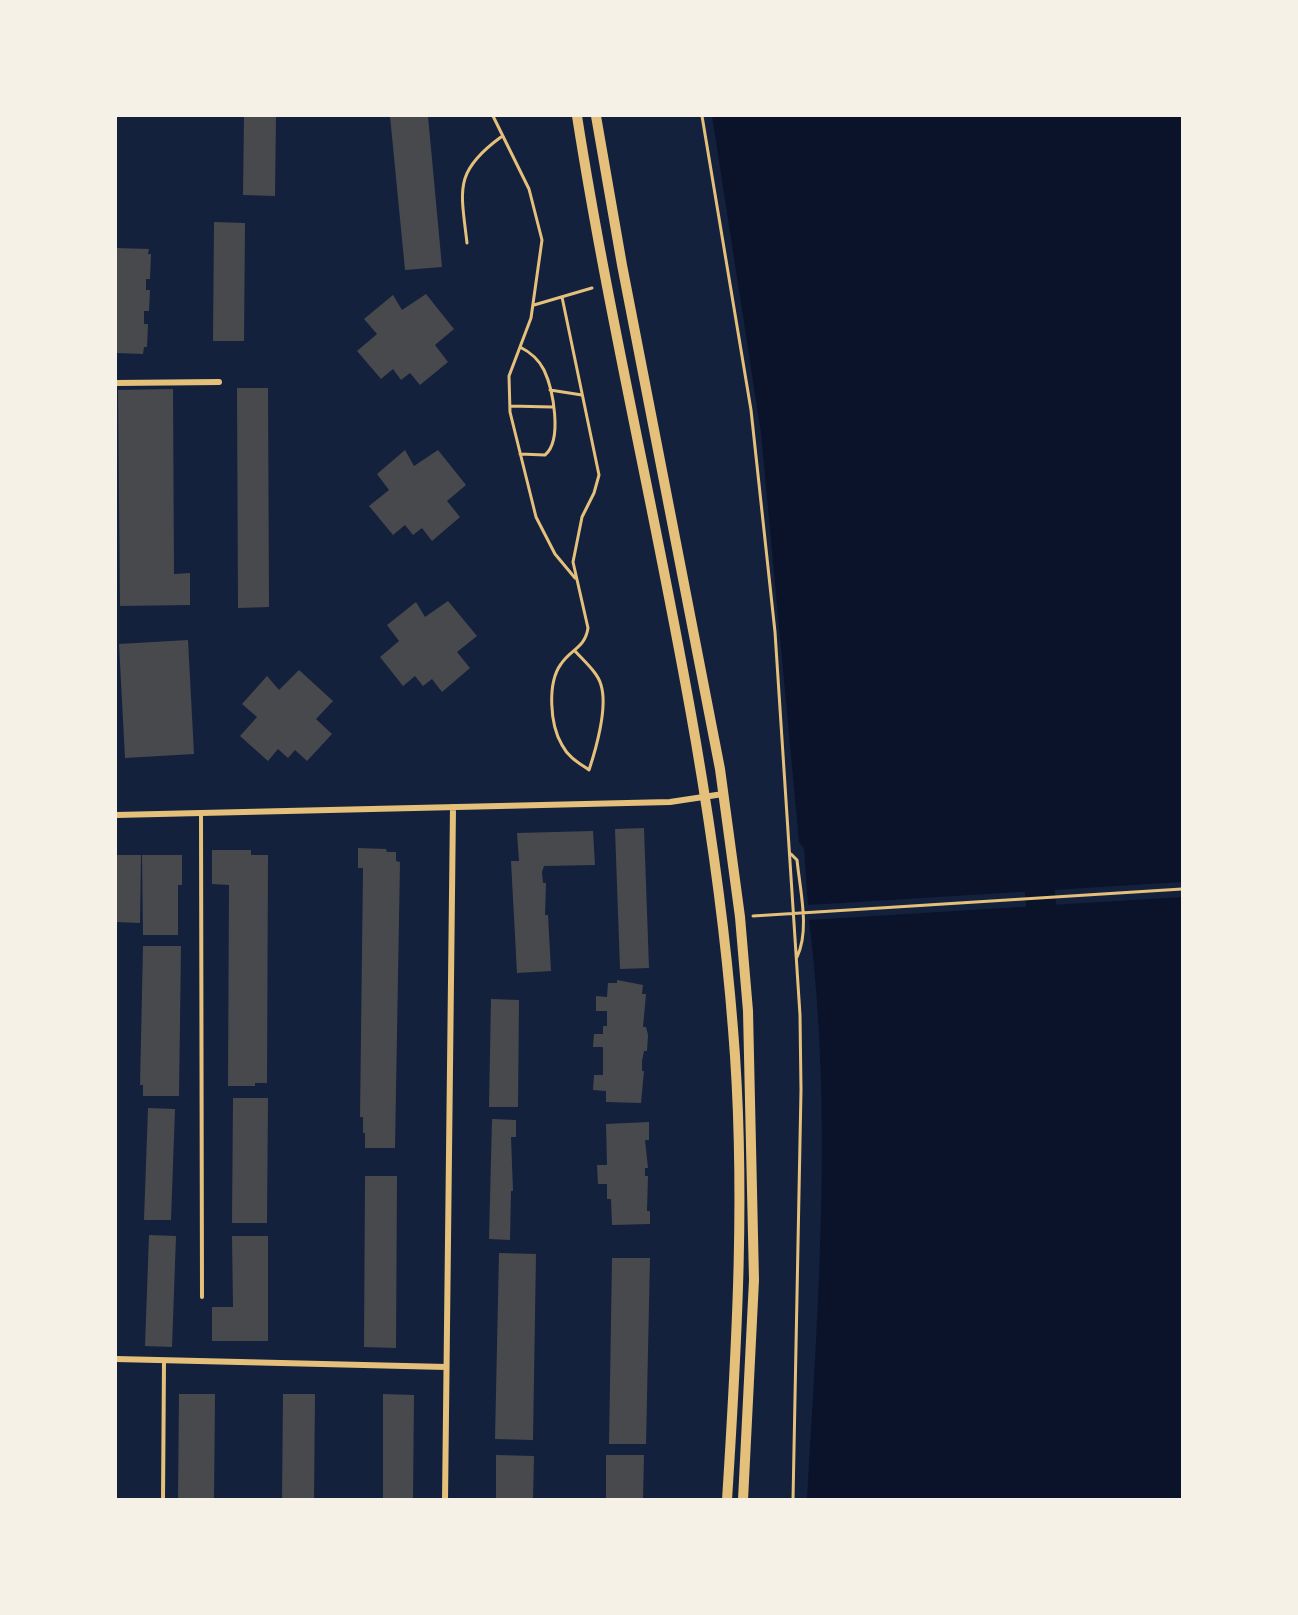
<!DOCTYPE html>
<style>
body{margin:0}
#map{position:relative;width:1298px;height:1615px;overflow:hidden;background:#14213d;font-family:Roboto,sans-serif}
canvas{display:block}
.frame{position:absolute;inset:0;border:117px solid #f6f1e7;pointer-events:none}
</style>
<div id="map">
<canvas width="1298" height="1615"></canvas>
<div class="frame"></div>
</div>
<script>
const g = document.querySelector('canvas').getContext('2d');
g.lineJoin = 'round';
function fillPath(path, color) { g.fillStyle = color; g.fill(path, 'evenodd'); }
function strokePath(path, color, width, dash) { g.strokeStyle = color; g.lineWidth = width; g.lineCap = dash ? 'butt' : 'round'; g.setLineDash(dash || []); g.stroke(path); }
const water = new Path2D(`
 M712 116H1182V882L808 905 804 849 799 842 761 433Z
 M1182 897V1499H807C818 1307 833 1112 809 920Z`);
const river = new Path2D(`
 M1036 850 1045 946`);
const building = new Path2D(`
 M244 116H276L275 196 243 195Z
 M390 116H428L442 267 405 270Z
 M214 222 245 223 244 341H213Z
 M116 248 149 249 148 254H151L150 279H146V290H150L149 311H144V324H148L147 347H144L143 354 116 353Z
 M426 294 454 329 435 345 448 362 420 385 410 373 401 380 393 369 381 379 357 351 377 334 364 319 393 295 402 310Z
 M237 388H268L269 607 238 608Z
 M173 389 174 574 190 573V605L120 606 118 390Z
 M405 450 414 466 438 450 466 485 447 501 460 517 432 541 422 528 413 535 405 525 393 535 369 506 389 490 377 474Z
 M448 601 477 636 457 652 470 668 442 692 432 679 423 686 415 676 403 686 380 657 399 641 387 625 416 602 425 617Z
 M188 640 194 754 125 758 119 644Z
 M299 670 333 701 316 719 332 734 307 761 295 750 288 758 278 749 268 761 240 736 257 717 242 704 267 676 279 690Z
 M644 828 649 968 620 969 615 829Z
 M593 831 595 865 544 866 542 872 543 883H546L545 915H548L551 971 517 973 511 861H519L517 833Z
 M358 848 386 849 387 852H396V861L400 862 395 1148H365V1133H363V1117H360L363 868H358Z
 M212 850H251V855H268L267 1083H255V1086H228L229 885 212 884Z
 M116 855H141L140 923 116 922Z
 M142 855H182V885H178V935H143Z
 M143 946H181L179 1096H143V1085H140Z
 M617 980 643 985 642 994H646L643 1027H646L648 1035 647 1051H644L642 1061V1071H644L641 1103 606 1102V1091L593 1090 594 1075H603V1047H593L594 1034H603V1026H607V1011H596V996L607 997 608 983H617Z
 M491 999 519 1000 518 1107H489Z
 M233 1098H268L267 1223H232Z
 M148 1108 175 1109 171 1220H144Z
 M492 1119 516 1120V1137H511L513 1191H511L510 1240 489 1239Z
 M649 1122V1140H645L648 1168H645V1176H648L647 1211H650V1224L612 1225 611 1199H607V1184H598L597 1165H607L606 1124Z
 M365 1176H397L396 1348 364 1347Z
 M149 1235 176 1236 172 1347 145 1346Z
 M232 1236H268V1341H212V1307H233Z
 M499 1253 536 1254 533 1440 495 1439Z
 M612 1258H650L646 1444H609Z
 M179 1394H215L214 1500H178Z
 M283 1394H315L314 1500H282Z
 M383 1394 414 1395 413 1500H383Z
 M496 1455 534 1456 533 1500H496Z
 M606 1455H644L643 1500H606Z`);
const path = new Path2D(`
 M493 116 529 189 542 240 531 318 509 376 510 412 536 517 555 554 575 578
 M702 116 751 410 775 632 800 1015 801 1090 793 1500
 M467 243C461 190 453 172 501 137
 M562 297 599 475 594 493 582 517 573 562 588 628C585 648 571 649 561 664 547 683 550 725 562 745 568 757 579 763 589 770 596 749 608 707 601 685 598 673 584 661 575 651
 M534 305 592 288
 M550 390 582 395
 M510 406 552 407
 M520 454 545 455C563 440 553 389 544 370 539 360 530 352 520 347
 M791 854 797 860C800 890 810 930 797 957
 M753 916 1182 889`);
const service = new Path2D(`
 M201 813 202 1297
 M163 1500 164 1361`);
const minor = new Path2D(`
 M116 383 219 382
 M116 815 670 802 723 794
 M116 1359 446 1367
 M445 1500 453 807`);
const secondary = new Path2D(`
 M577 116C625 421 709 720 733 1029 746 1186 737 1343 727 1500
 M596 116 622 265 720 769 740 917 748 1011 754 1280 743 1500`);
fillPath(water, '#0b132b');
strokePath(river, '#0b132b', 30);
fillPath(building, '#48494c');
strokePath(path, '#e5c07b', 3);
strokePath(service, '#e5c07b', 4);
strokePath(minor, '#e5c07b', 6);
strokePath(secondary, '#e5c07b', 10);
</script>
